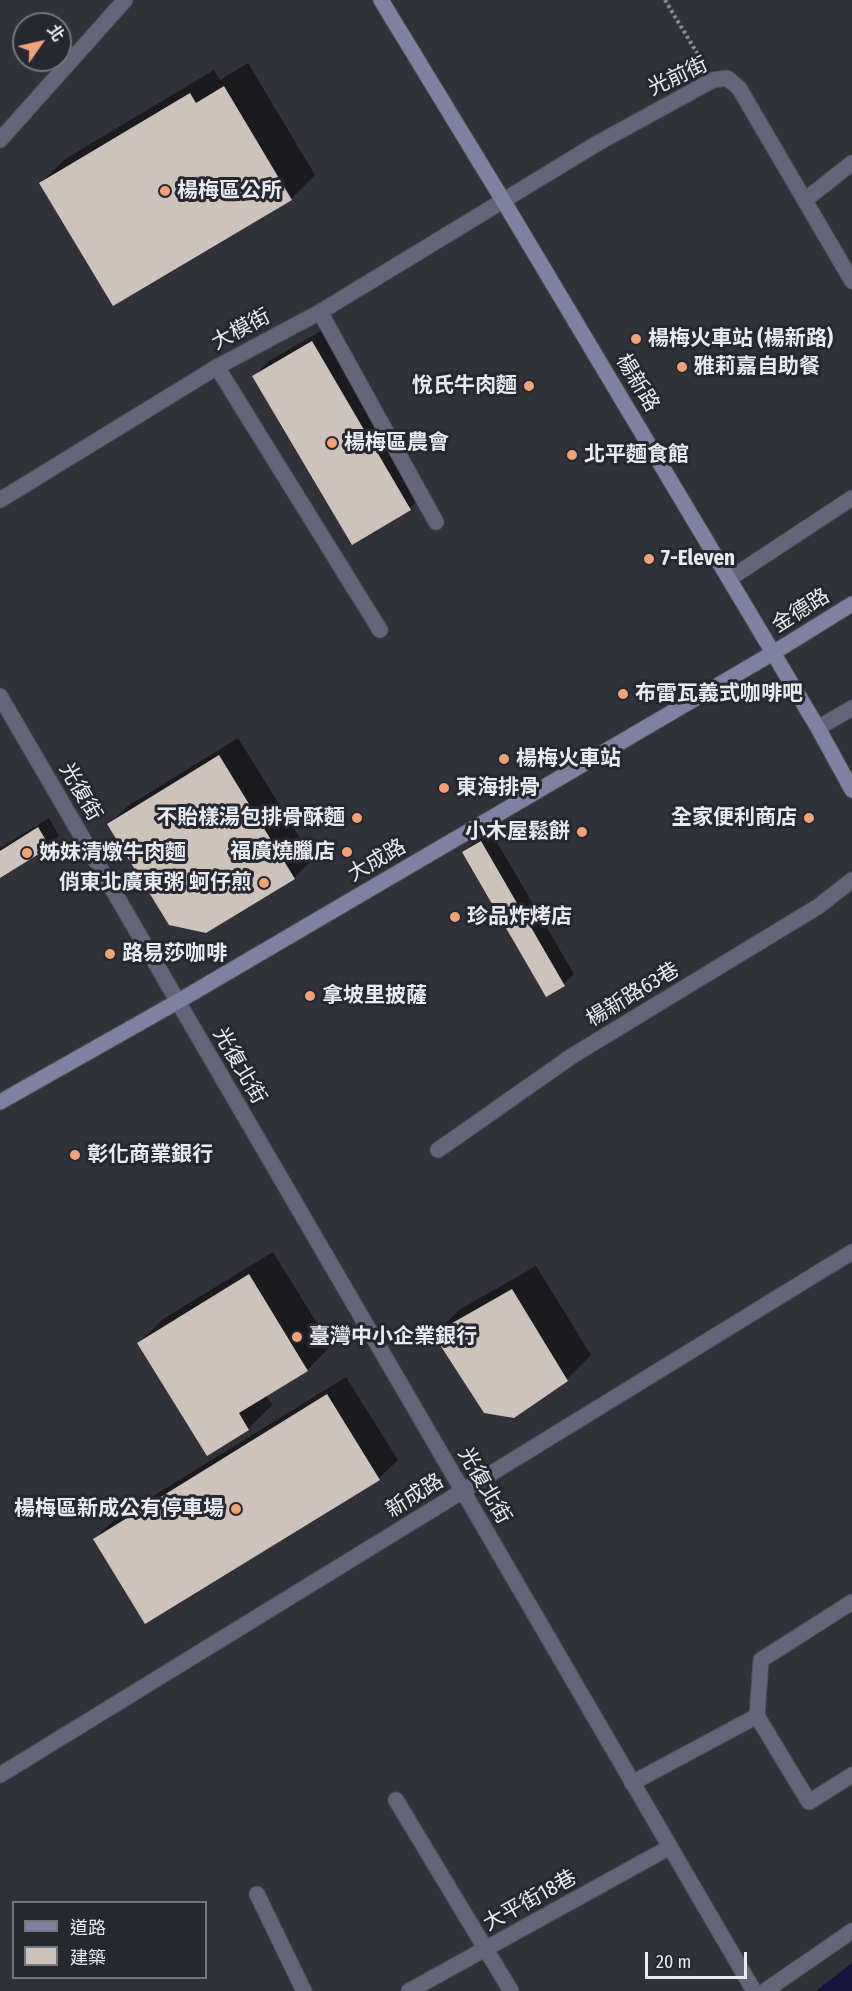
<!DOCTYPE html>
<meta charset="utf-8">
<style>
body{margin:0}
#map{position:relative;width:852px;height:1991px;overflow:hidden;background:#31313a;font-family:"Fira Sans Condensed","Noto Sans TC",sans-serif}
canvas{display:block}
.legend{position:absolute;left:12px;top:1901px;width:195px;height:78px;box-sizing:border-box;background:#272730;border:2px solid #75757d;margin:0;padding:8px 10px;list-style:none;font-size:18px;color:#e9eaf0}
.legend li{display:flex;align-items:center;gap:12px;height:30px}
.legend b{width:30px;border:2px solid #75757d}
.north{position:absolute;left:12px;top:12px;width:60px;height:60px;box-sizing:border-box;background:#272730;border:2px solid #75757d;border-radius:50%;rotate:56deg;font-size:16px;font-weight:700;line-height:24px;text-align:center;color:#e9eaf0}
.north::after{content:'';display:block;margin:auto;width:21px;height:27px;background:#f0a279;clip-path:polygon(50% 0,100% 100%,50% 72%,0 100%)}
.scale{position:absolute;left:645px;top:1952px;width:102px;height:27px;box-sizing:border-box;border:3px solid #e9eaf0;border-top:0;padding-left:8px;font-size:18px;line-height:21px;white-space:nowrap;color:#e9eaf0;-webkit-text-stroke:4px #272730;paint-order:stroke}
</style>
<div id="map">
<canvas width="852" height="1991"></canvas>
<ul class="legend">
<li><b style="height:8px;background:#8080a3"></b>道路</li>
<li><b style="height:16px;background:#cec2bc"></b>建築</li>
</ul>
<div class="north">北</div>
<div class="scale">20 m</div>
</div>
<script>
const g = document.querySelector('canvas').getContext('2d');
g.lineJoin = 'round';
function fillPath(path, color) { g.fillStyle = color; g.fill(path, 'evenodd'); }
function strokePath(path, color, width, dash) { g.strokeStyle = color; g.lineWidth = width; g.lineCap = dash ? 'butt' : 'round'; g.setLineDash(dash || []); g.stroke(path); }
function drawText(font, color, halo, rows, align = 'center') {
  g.font = font + ' "Fira Sans Condensed","Noto Sans TC",sans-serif'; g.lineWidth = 6; g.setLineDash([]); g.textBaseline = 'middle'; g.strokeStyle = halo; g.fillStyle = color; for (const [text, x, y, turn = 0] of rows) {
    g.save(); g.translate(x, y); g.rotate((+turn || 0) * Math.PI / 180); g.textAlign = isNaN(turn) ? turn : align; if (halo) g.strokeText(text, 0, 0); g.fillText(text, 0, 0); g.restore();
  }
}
const water = new Path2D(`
 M852 1963V1991H816Z`);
const shadow = new Path2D(`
 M248 63 315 175 291 199 41 183 65 159 214 70 220 80Z
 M328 327 425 493 410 508 352 543 254 376 269 361Z
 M238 738 313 859 294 878 109 824 128 806Z
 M49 818 59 836 49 846 0 876V848Z
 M491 832 574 974 564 984 464 852 474 842Z
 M273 1252 331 1346 307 1370 266 1395 272 1405 248 1429 139 1343 163 1319Z
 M536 1266 591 1355 567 1379 435 1334 459 1310Z
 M346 1377 398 1460 379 1478 94 1539 113 1521Z`);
const building = new Path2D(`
 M224 86 292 200 113 306 39 183 190 93 196 103Z
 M312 341 411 510 352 545 252 376Z
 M219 755 295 879 206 933 169 925 107 824Z
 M38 827 50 847 0 878V851Z
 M481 841 565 986 546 997 462 852Z
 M249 1274 308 1371 239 1413 249 1430 207 1456 137 1343Z
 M512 1289 568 1381 514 1418 484 1413 433 1334Z
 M327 1394 380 1480 145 1624 93 1539Z`);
const path = new Path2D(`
 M665 0 700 58`);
const lane = new Path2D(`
 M805 200 852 163
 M320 312 436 522
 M217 367 380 630
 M438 1150 572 1056 819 906 852 880
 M852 1602 761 1660 757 1716 809 1802 852 1775
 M632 1783 757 1716
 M396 1800 511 1991
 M257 1894 304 1991
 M409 1991 670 1847
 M765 1991 852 1931`);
const street = new Path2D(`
 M0 140 125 0
 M0 500 217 367 320 312 598 143 713 80 727 78 739 88 852 281
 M729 579 852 498
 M0 696 754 1991
 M818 728 852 708
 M0 1775 852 1252`);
const secondary = new Path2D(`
 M381 0 504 202 818 728 852 790
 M0 1102 177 1002 773 653 852 604`);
const markers = [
 [165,191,6,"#f0a279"],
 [636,339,6,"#f0a279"],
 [682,367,6,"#f0a279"],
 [529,386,6,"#f0a279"],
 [332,443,6,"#f0a279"],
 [572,455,6,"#f0a279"],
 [649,559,6,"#f0a279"],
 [623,694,6,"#f0a279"],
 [504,759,6,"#f0a279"],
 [444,788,6,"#f0a279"],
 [357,818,6,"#f0a279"],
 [809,818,6,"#f0a279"],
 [582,832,6,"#f0a279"],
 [347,852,6,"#f0a279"],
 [27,853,6,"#f0a279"],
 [264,883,6,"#f0a279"],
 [455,917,6,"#f0a279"],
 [110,954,6,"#f0a279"],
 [310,996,6,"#f0a279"],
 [75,1155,6,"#f0a279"],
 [297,1337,6,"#f0a279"],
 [236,1509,6,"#f0a279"]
];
const streetNames = [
 ["光前街",678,77,-25],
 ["大模街",241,330,-28],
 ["楊新路",637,383,59],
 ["金德路",801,611,-32],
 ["光復街",80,792,60],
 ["大成路",377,861,-30],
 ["楊新路63巷",633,995,-31],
 ["光復北街",239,1066,60],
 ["光復北街",484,1486,60],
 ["新成路",415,1496,-32],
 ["大平街18巷",530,1901,-29]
];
const poiNames = [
 ["楊梅區公所",177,191],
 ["楊梅火車站 (楊新路)",648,339],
 ["雅莉嘉自助餐",694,367],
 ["悅氏牛肉麵",517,386,"right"],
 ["楊梅區農會",344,443],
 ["北平麵食館",584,455],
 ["7-Eleven",661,559],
 ["布雷瓦義式咖啡吧",635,694],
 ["楊梅火車站",516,759],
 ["東海排骨",456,788],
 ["不貽樣湯包排骨酥麵",345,818,"right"],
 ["全家便利商店",797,818,"right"],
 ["小木屋鬆餅",570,832,"right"],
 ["福廣燒臘店",335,852,"right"],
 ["姊妹清燉牛肉麵",39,853],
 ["俏東北廣東粥 蚵仔煎",252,883,"right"],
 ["珍品炸烤店",467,917],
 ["路易莎咖啡",122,954],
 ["拿坡里披薩",322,996],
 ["彰化商業銀行",87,1155],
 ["臺灣中小企業銀行",309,1337],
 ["楊梅區新成公有停車場",224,1509,"right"]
];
fillPath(water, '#19143e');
fillPath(shadow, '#0007');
fillPath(building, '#cec2bc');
strokePath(lane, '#4e4f57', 17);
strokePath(street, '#4e4f57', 17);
strokePath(secondary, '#4e4f57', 17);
strokePath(path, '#8a8a92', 4, [3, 3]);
strokePath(lane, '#64647b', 15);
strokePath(street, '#64647b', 15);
strokePath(secondary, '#8080a3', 15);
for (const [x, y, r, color] of markers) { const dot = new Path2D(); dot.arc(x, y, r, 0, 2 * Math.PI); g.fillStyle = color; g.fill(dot); strokePath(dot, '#272730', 2); }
drawText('21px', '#e9eaf0', '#272730', streetNames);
drawText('bold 21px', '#e9eaf0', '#272730', poiNames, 'left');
</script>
